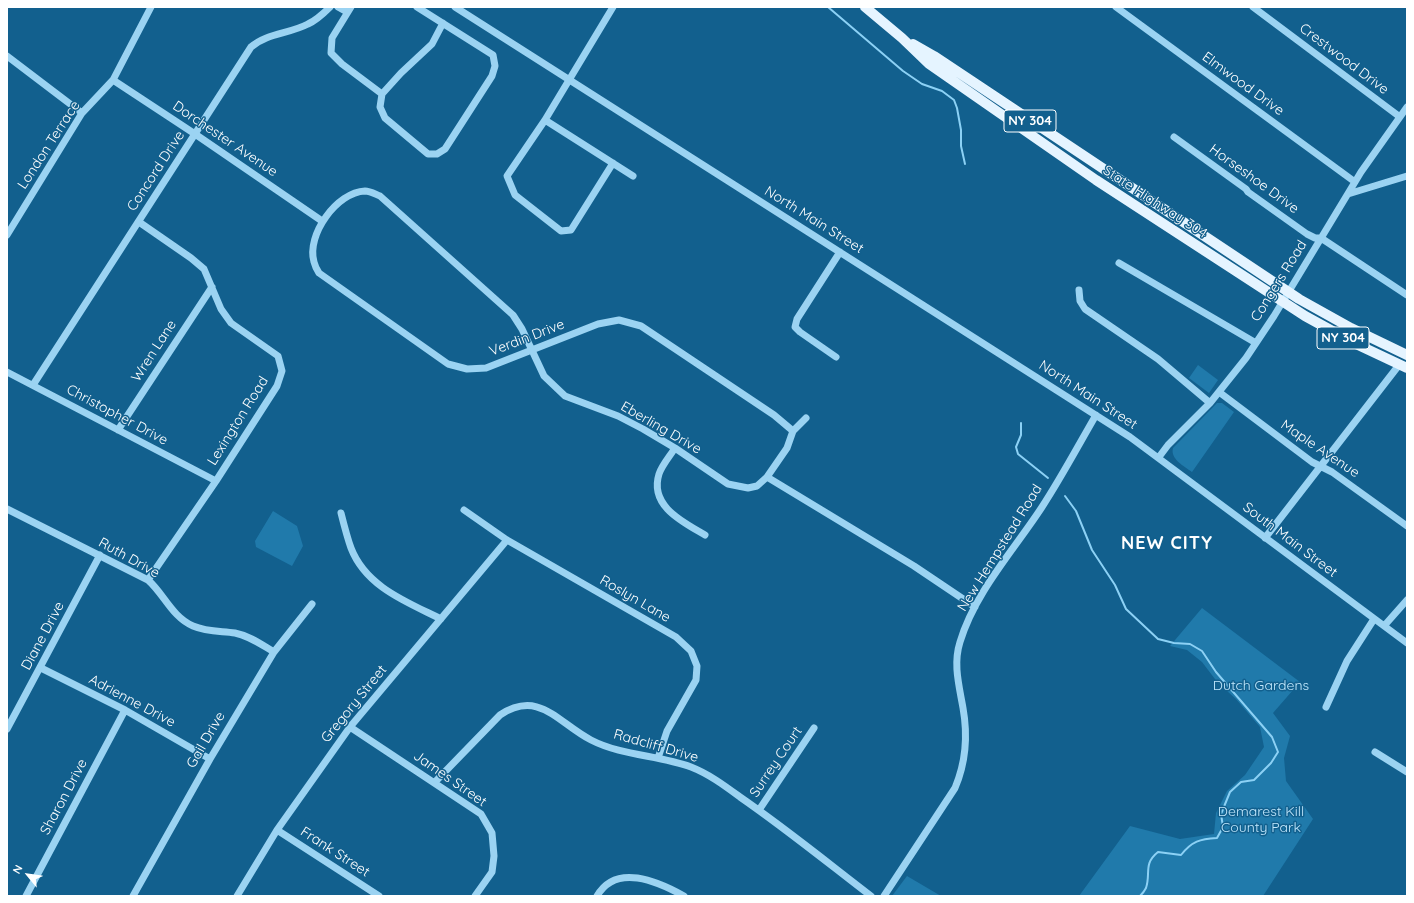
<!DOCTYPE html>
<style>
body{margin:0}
#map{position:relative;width:1414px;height:903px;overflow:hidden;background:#12608e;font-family:Quicksand,sans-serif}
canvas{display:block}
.frame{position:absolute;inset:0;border:8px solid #fff;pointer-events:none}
.north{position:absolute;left:8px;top:855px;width:40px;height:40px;-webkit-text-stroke:3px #12608e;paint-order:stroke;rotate:299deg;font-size:11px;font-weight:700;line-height:16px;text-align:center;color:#fff}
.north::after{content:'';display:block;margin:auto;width:14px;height:18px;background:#fff;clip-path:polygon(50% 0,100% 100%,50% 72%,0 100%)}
</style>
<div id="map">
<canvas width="1414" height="903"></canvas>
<div class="frame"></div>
<div class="north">N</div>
</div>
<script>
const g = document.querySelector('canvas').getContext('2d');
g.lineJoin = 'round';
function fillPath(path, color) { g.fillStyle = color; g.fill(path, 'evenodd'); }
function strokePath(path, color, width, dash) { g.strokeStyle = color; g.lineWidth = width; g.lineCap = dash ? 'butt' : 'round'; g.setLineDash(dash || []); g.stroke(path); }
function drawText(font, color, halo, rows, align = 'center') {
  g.font = font + ' Quicksand,sans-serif'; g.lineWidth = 3; g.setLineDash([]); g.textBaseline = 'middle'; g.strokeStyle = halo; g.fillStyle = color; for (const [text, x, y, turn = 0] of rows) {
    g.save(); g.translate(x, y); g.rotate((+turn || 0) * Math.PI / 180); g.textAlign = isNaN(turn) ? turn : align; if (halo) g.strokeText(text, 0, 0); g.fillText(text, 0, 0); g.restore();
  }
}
const green = new Path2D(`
 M1198 365 1218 380 1209 393 1189 378Z
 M1217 403H1222L1234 412 1192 472C1184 466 1170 459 1173 448Z
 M273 511 297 526 303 546 292 566 256 547 255 541Z
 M1202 608 1300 682 1273 713 1290 736 1284 758 1286 781 1313 819 1263 896H1079L1130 826 1180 839 1214 834 1216 813 1227 791 1245 775 1264 747 1260 727 1236 699 1218 683 1202 662 1187 650 1170 646Z
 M907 876 941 896H892Z`);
const stream = new Path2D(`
 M828 7 903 71 922 84 942 91 954 100 957 108 961 130V146L965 164
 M1021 423V435L1016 447 1018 454 1048 478
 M1065 496 1076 511 1092 550 1115 585 1126 609 1158 639 1174 643 1190 644 1202 651 1216 672 1272 737 1278 752 1271 763 1254 780 1241 782 1230 792 1221 814 1223 827 1217 838C1200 839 1192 841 1181 855L1158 852C1143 864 1151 873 1146 888 1145 890 1142 894 1140 896`);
const minor = new Path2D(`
 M338 7 347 12
 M351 7 332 38 331 53 342 64 382 94 380 107 385 118 428 154H437L445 149 492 76 495 66 493 55 417 7
 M455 7 1130 437 1407 643
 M1116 7 1355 182
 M1253 7 1400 117
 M7 56 82 113
 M113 80 195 134 322 221
 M382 94 401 73 432 44 443 23
 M545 120 633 176
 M1174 137 1246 189 1248 192 1307 234 1315 238H1321
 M613 163 571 230 561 231 515 195 507 176 545 120 613 7
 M1348 194 1407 176
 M139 222 191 258 204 269 221 309 231 323 278 356 282 371 277 386 216 481 148 580
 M7 235 82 113 113 80 151 7
 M1321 238 1407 295
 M1119 263 1256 343
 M1079 290 1080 301 1085 309 1158 359 1210 403
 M836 357 800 332 795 327 797 319 840 252
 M7 372 216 481
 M33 385 251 47C267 33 289 34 308 24 317 20 323 14 330 7
 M1219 392 1312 462 1332 472 1407 526
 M118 430 212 287
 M793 431 774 415 641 326 619 320 598 324 486 368 467 369 448 364 319 273C317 270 315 266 314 262 306 235 337 192 365 191 370 191 375 194 380 196L513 315 522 329 544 376 565 396 618 416 643 429 675 448 728 484 748 488 757 486 767 477 914 566 975 607
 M675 448C670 456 662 465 659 474 649 506 683 522 705 535
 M1159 457 1168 445 1210 403 1246 358 1274 316 1361 172 1407 107
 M767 477 787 448 793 431 806 418
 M7 509 148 580C164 594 172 617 193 626 207 632 220 631 235 633 250 636 262 645 274 652
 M464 510 507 540 676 637 691 651 697 666 696 680 667 731 658 758
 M341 513C344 525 347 537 351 548 366 587 407 602 441 619
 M1265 538 1399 365
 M1384 626 1407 600
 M41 668 125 710 210 759
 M1326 707 1347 661 1374 619
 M350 727 481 814 492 833 494 856 492 872 475 896
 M7 729 100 555
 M1375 752 1407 772
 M435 782 500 715C539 689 558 723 591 740 622 756 659 755 691 767 709 774 725 786 740 797 785 828 828 863 871 896
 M759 810 814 728
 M277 830 379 896
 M26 896 125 710
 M133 896 210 759 274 652 312 604
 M237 896 277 830 350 727 507 540
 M597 896C616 863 657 881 684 896
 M884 896 955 788C966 762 968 736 963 708 959 685 953 664 960 642 975 592 1014 550 1042 507 1061 478 1078 446 1096 415`);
const major = new Path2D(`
 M865 7 902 38 929 64 1096 180 1305 316 1356 344 1407 368
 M913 44 934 56 1299 299 1351 328 1407 355`);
const shields = [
 [1030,121,52],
 [1343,338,52]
];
const shieldNames = [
 ["NY 304",1030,121],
 ["NY 304",1343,338]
];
const streetNames = [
 ["Crestwood Drive",1344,59,37],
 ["Elmwood Drive",1243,84,36],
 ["Dorchester Avenue",225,139,34],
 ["London Terrace",49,145,-57],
 ["Concord Drive",156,171,-57],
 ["Horseshoe Drive",1254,179,36],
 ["State Highway 304",1155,202,33],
 ["North Main Street",814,220,32],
 ["Congers Road",1279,281,-58],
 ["Verdin Drive",527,338,-21],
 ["Wren Lane",154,351,-57],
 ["North Main Street",1088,395,33],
 ["Christopher Drive",117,415,28],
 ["Lexington Road",238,421,-58],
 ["Eberling Drive",661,428,30],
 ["Maple Avenue",1320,449,34],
 ["South Main Street",1290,540,37],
 ["New Hempstead Road",1000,548,-58],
 ["Ruth Drive",129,558,29],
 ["Roslyn Lane",635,599,30],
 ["Diane Drive",43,636,-62],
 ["Adrienne Drive",132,701,28],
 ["Gregory Street",354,704,-51],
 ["Gail Drive",206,740,-60],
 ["Radcliff Drive",656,746,16],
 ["Surrey Court",776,762,-56],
 ["James Street",450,779,35],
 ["Sharon Drive",64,797,-62],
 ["Frank Street",335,852,33]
];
const parkNames = [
 ["Dutch Gardens",1261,686],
 ["Demarest Kill",1261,812],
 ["County Park",1261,828]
];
const districtNames = [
 ["NEW CITY",1167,544]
];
fillPath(green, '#207aab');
strokePath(stream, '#8cd1f5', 2);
strokePath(minor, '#9bd3f2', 7);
strokePath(major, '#e5f4ff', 10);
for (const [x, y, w] of shields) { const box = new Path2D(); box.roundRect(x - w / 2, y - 11, w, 22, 3); g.fillStyle = '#12608e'; g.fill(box); strokePath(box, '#fff', 1); }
drawText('bold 13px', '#fff', null, shieldNames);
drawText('14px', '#fff', '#12608e', streetNames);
drawText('14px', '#c2e8fd', '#12608e', parkNames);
g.letterSpacing = '1px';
drawText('bold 18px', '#fff', '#12608e', districtNames);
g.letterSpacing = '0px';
</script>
